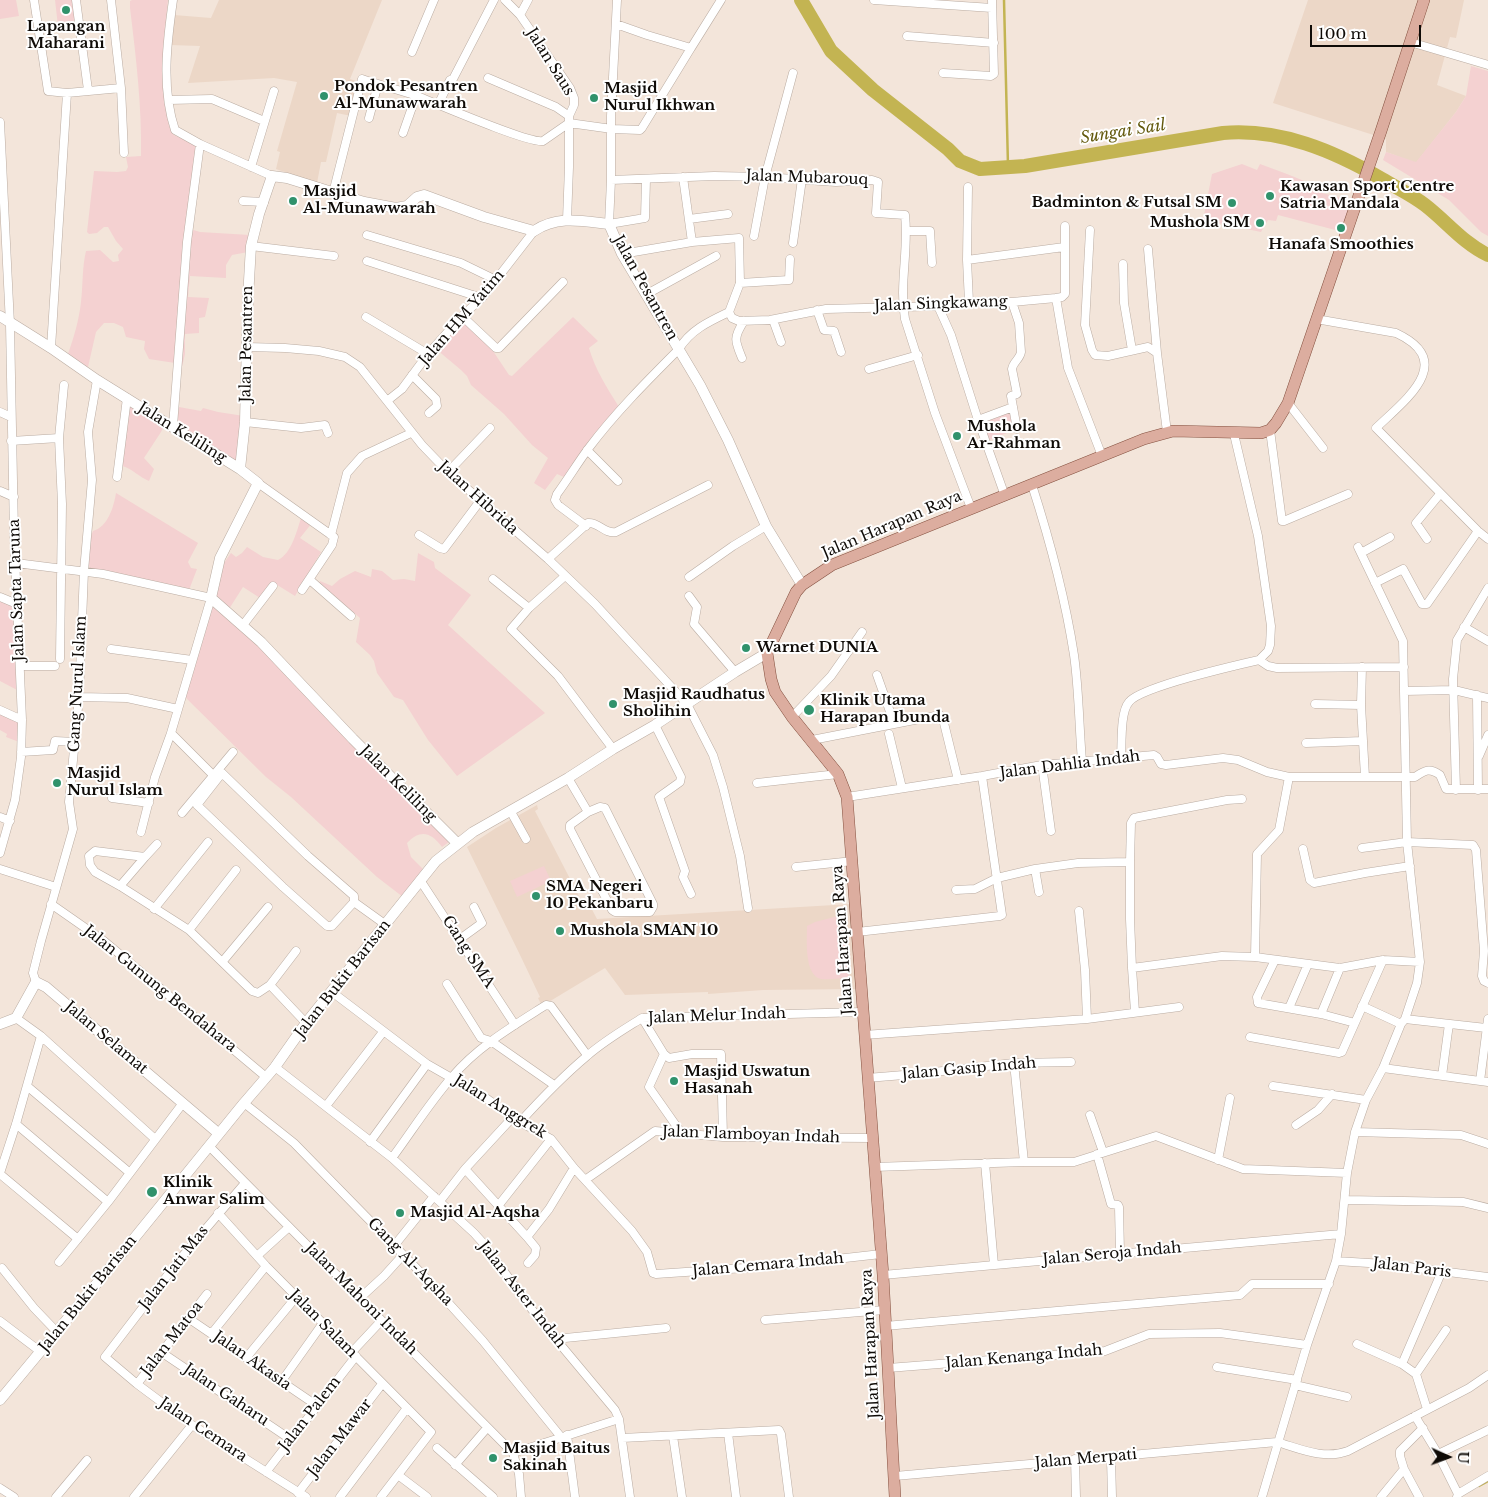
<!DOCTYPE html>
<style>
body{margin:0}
#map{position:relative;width:1488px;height:1497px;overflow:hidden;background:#f3e5da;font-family:"Libre Baskerville",serif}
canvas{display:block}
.north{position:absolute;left:1423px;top:1432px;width:50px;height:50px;-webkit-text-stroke:4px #fff;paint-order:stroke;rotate:92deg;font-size:14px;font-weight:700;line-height:20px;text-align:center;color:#0f0b07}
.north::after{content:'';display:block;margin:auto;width:18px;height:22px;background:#0f0b07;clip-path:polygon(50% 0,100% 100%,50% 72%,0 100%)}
.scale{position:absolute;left:1310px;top:25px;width:111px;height:22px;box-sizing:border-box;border:2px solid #0f0b07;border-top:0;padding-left:6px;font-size:15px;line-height:18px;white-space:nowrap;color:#0f0b07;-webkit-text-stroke:4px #fff;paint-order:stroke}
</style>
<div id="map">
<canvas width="1488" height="1497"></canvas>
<div class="north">U</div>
<div class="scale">100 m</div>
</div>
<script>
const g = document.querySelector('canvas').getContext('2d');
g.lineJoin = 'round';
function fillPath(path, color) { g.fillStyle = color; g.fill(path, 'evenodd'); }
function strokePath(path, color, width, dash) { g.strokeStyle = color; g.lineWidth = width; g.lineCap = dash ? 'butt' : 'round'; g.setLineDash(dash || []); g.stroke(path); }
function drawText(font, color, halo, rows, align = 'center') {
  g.font = font + ' "Libre Baskerville",serif'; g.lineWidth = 4; g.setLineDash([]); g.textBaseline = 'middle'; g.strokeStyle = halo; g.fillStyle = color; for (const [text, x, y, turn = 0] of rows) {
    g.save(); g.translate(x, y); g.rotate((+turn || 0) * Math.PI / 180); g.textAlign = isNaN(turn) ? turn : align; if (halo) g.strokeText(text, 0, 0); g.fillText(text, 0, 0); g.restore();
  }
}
const built = new Path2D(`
 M219 0H382L350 79 359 82 351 116 337 113 326 162H321L317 183 276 169 280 152 277 151 297 82 274 78 188 83 200 46 170 45 174 15 211 18Z
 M1308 0H1464L1456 38 1450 37 1437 85 1466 96 1456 112 1416 163 1386 152V139L1273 103Z
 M537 805 538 809 535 811 582 902 587 900 597 919 851 904 858 989 763 990 708 994V992L625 995 605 968 542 1006 538 998 540 997 521 957 467 847 496 828Z`);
const green = new Path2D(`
 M0 0H16L19 16 0 19Z
 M55 0H73L76 20 58 26Z
 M132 0H168L163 53 169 126 174 135 198 146 187 228 200 232 250 235 248 252 232 255 226 265V278L190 276 188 297 209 298 205 317 199 318V333L185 334V354L180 375 173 376 175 363 149 359 144 349 145 341 126 337 123 327 114 323H104L96 332 88 367 81 366 68 354C74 337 79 320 81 302 83 284 82 268 86 251L100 250 113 262 119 261 118 255 123 249 116 241 108 227H104L97 233 89 234 87 232 94 171 117 172 126 171 128 167 126 157 141 156C142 107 136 57 130 8V1Z
 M1471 66 1488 71V236L1481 232 1449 200 1383 160 1386 152 1416 162 1456 112 1466 96Z
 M1242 164 1257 170 1260 164 1287 174 1324 189 1322 193 1353 201 1343 232 1278 215 1276 221 1268 220 1261 232 1203 220 1212 174Z
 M573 317 598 341 589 348C595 369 607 388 619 407L564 477 557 474 545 490 534 483 548 458 532 445 504 414 471 385 467 376 461 370 436 349 462 318 485 339 509 375 512 376Z
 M129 401 162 423 163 428 161 432 144 458 154 469 149 481C139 477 133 469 122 466Z
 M179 407 201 411 203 408 218 412 244 416 239 463 176 426Z
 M1011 411 1017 429 987 441 981 422Z
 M116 493 198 543 188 562 191 568 197 569 189 590 90 568 89 566 90 538 93 531C108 527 114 506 116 493Z
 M302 515 312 523 300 538 321 552 295 596 274 583 260 598 243 587 229 609 213 598 221 567 231 553 236 557 242 553 247 547 263 557 278 560C292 553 297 530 302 515Z
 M418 553 434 562 435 568 471 595 448 625 545 713 457 776 428 740 403 700 394 697 377 673 374 661 370 655 356 642 360 618 319 583 320 581 332 586 340 579 355 571 371 577 372 569 382 571 393 580 404 579 415 581Z
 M0 600 14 607 19 691 0 681Z
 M215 607 264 649 449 842 442 847C431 832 420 829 407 843L411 857 423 869 403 897 377 877 291 797 266 777 184 696 210 608Z
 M0 714 19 722V742L6 737 7 734 0 730Z
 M544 866 551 881 517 897 510 881Z
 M846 914 849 977C841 978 830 980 821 979 804 975 807 940 807 926L815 922Z`);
const stream = new Path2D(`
 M1004 0 1008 166
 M1479 1486 1488 1481`);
const river = new Path2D(`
 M801 0 831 51 873 90 948 149 960 161 980 169 1025 166 1223 133C1280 128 1334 151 1382 179 1397 188 1412 195 1425 205 1447 222 1463 243 1488 255`);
const street = new Path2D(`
 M34 0 48 91 67 93 121 88
 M76 0 88 90
 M111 0 121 88 124 153
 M173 0C167 42 161 88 175 130L200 144 272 176
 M505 0 520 15 570 88 574 98V105L569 116V167L567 220
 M617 0 611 116V180L609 224 645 218 646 179
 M874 0 992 8
 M520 15 528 0
 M616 24 647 35 691 48 721 0
 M907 36 994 43
 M1410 42 1488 65
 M412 52 434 0
 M943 73 991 76 994 74 992 0
 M488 78 556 107 569 116
 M169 100 212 99 264 121
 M438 105 450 80 453 79 494 0
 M369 118 378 84
 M0 122 10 324 14 534 22 720 21 757 15 800 0 853
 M403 133 416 96
 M251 167 274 91
 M683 177 692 242
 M611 180 714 176 765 177 836 182 872 180 878 182 876 213 905 215C909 250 899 284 905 319L935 413 971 508
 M968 187 967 260 969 302
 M333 193 362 79C380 85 399 90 417 96 437 104 530 144 543 141L569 123 612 129 640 130 642 128 691 48
 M243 201 264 202
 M689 219 728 214
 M1090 230 1085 325 1092 350 1095 355 1108 356 1148 347 1157 353 1167 432
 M907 231H930L932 263
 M367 235 461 263 496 280
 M754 236 765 177 793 73
 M793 243 802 179
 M251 246 334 256
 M1148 249 1157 353
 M622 254 692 242 739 238 740 283
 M967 260 1064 247
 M367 261 482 298
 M1123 264 1124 303 1132 350
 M647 294 716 256
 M1056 298 1062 297 1065 294V226
 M1012 302 1019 323 1021 352C1020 359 1013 362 1012 369L1017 394 1011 396 1017 429
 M938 306 951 335 978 420 1005 496
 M817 310 824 330 834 331 841 352
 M729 312 740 283 789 280 790 259
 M462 316 496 348H499L563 282
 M366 317 428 354
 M1316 319 1396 333C1458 362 1404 401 1376 428L1478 531 1488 539
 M773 320 781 342
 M247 347 285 348 319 351 345 357 360 367 422 445 448 472 548 559 595 604 687 704 713 755 723 787 740 856 748 908
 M51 348 67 93
 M742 358C735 341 733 338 744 321
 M869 369 918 355
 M412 375 436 399 437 406 429 413
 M387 401 402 389 428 354 462 316 482 298 534 231
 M1288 403 1323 448
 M0 412 11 417
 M978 420 1013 407
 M245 422 301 428 325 425 328 433
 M173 426 187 242 200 144
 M1270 430 1282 521H1284L1348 494
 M11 441 59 438
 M587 450 618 481
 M448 472 490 428
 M117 477 127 398
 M258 483 334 537 332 545 302 590
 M1032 485C1050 541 1065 597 1074 655 1079 690 1079 726 1082 761
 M0 491 14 497
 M586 526 558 505 555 500 557 494C568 479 577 464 588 449 615 413 647 381 679 349 690 330 710 321 729 312L732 318 739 321 770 320 826 309 941 306 969 302H1012L1056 298 1068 368 1102 456
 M331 535 347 473 362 456 411 433
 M419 535 440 548 444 549 480 501
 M1427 539 1416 523 1440 494
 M1358 547 1403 641 1404 691 1454 690 1488 698
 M1361 553 1390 537
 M548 559 588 523C599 522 604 534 616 532L708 485
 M16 563 103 574 211 598 171 733 155 777 141 832
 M565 576 529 608 511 629 558 676 613 749
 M689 577 733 546 766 526
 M493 579 529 608
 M310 580 351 616
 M1375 583 1403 569 1422 604H1427L1478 531
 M689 596 697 607 694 624 735 672
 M0 597 17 604
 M243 625 273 586
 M1464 627 1488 641
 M111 649 192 660
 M60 659 62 504 59 438 64 385
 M1259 660 1268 666 1277 668 1404 667
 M20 666H55
 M1362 667 1361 705 1365 777
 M877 675 894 723
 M1477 695 1478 790
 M79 697 127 698 178 709
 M1315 704 1361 705
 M0 710 22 720
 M792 717 831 676 862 632
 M655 725 681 777 680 782 659 797 685 871 683 877 691 894
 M171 733 214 776
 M889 734 902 788
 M812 740 940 715 943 719 958 780
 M1306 743 1363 741
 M21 752 53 750 55 741 75 742
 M1479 756 1488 735
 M1121 758C1122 744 1120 712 1129 702 1141 687 1237 665 1259 660L1268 651 1270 645 1271 626 1258 536 1234 434
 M1042 765 1051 831
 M222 773 308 856 354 896V902L332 926H327L283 887 197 805Z
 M568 778 588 812
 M757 783 838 774
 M1456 790 1453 679 1457 640 1488 588
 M847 797 982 776 1042 765 1154 755 1157 757 1161 764 1166 765 1223 758 1238 760 1267 772 1289 777H1415C1424 771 1429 767 1440 775L1446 789H1488
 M112 798 149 803
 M600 807 605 808 653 904V907L650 912H615L612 910 570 829V825L588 812Z
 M511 812 526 839
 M182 813 233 752
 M0 817 10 821
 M157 844 145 857 95 851 89 856 90 865 95 872 120 886 189 930 252 991 258 993 270 985 306 1023
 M1362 848 1407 842 1473 845 1476 850 1484 951 1482 976 1484 981 1488 983
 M1303 849 1310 880 1314 883 1365 873 1410 866
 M1130 862 1131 823 1134 818 1227 800 1242 799
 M796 867 853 861
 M0 869 56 887
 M1035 869 1039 892
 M420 880 515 1025
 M120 886 145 857
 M956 890 975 889 997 878 1035 869 1078 863 1130 862V919L1132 968
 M354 902 386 925
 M51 904 104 941 266 1077
 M154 909 208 842
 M1079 911 1085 970 1087 1019
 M189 930 236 870
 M857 932 1000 916 1002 915 982 776
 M460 939 482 923 474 907
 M1255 957 1257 854 1279 830 1289 777
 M1275 960 1257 997 1258 1003 1321 1014 1355 1023
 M223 961 268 907
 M36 982 33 973 41 941 73 829 69 802 79 697 84 571 92 480 88 432 97 380
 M447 984 481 1038 491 1041 554 1085
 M270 985 296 951
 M332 992 427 1064 483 1096 520 1122 551 1139 574 1168 632 1231 647 1252 653 1273 656 1274 774 1266 881 1254
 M1362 1006 1401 1024
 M1289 1008 1308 964
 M1135 1012 1132 968 1222 956 1255 957 1340 968 1383 960 1420 962
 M1321 1014 1340 968
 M16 1018 41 1036 155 1139
 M642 1018 664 1054 649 1087 682 1134
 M1405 1019 1486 1028
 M864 1035 1087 1019 1179 1007
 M1250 1037 1339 1053 1342 1052 1383 960
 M664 1054 669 1058 692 1054H721L723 1137
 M1014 1063 1024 1162
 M275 1067 392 1158 474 1233 483 1243 539 1319 615 1410 619 1419 630 1497
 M1383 1068 1488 1082
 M1442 1076 1449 1024
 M867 1078 916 1074 1014 1063 1071 1062
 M1480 1081 1488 1019
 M27 1086 130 1173
 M1273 1086 1366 1100
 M244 1103 294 1143 424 1276 483 1341 561 1437
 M326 1106 383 1032
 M1090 1115 1103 1152
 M520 1122C541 1099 563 1076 587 1056 604 1041 623 1030 642 1018L862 1012
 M16 1124 108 1202
 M1296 1125 1318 1110 1332 1094
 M1355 1132 1461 1135 1488 1144
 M370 1142 427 1064
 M209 1146 513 1453
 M1097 1154 1111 1204 1118 1205 1119 1207 1120 1253
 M392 1158C412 1131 430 1102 452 1077 477 1047 513 1026 546 1005L551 1006 587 1055
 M1218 1160 1230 1098
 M985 1163 994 1265
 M874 1167 1024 1162H1074L1156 1136 1243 1169 1347 1173
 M465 1169 527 1237 549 1209 574 1168
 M0 1173 16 1124 41 1036
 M0 1174 78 1239
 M585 1180 655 1131 723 1137 872 1138
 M245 1183 180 1259 105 1357 137 1384 192 1425 306 1497
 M1345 1200 1463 1202 1488 1208
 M440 1201 465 1169 513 1117
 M498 1206 551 1139
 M218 1213 266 1266 431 1432 381 1497
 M527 1237 536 1248 535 1255 528 1263
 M394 1246 434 1196
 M257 1256 289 1227
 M1336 1261 1385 1264 1488 1277
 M59 1262 108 1202 183 1103
 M2 1268 34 1308 57 1332
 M883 1275 1341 1234
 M360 1298 384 1276 403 1255
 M188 1318 316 1405
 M765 1320 884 1310
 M0 1321 41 1352
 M885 1326 1240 1295 1252 1284H1329
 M212 1333 266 1266
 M555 1339 666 1328
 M1357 1344 1402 1364 1416 1374 1427 1409
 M161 1352 290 1439
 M352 1352 381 1321
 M246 1358 297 1296
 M1402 1364 1442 1271
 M1217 1367 1297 1380
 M888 1368 1105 1351 1149 1334 1220 1333 1307 1345
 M1416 1374 1446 1330
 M281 1382 323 1323
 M137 1384 207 1294
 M1295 1385 1347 1397
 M1415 1416 1438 1454 1458 1494 1457 1497
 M728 1433 736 1497
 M567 1435 575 1497
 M673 1436 682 1497
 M622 1438 779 1430 781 1434 789 1497
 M437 1448 493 1497
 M513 1453 619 1419
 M513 1453 519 1474 521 1497
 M1438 1454 1488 1430
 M1111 1458 1112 1497
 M1075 1459 1076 1497
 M455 1465 487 1428
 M1404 1469 1419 1497
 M266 1472 356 1356
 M398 1475 427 1497
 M895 1476 1277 1442C1301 1449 1324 1460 1348 1451L1469 1388 1488 1375
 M0 1488 14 1497
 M298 1493 382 1384
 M1458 1494 1488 1476
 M56 1497 87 1460
 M134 1497 192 1425
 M340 1497 407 1408
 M1262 1497 1307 1345 1336 1261 1341 1234 1347 1173 1355 1132 1366 1100 1383 1068 1401 1024 1405 1019 1417 983 1420 962 1407 842 1404 691
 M1381 1497 1404 1469 1400 1456V1451L1423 1428`);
const secondary = new Path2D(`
 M0 316 51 348 97 380 240 469 258 483 220 558 211 598 261 642 353 739 457 843
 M240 469 245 422 248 298 251 246 259 214 272 176 287 178 364 202 396 208 407 206 417 197 424 195 484 217 534 231C558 215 582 221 609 224L622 254 700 385 728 440 766 526 802 585
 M0 1024 16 1018 36 982 46 987 218 1133
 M0 1400 132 1241 244 1103 275 1067 306 1023 436 861 473 832 568 778 613 749 655 725 735 672 767 653`);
const primary = new Path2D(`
 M895 1497 883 1275 847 797 838 774 792 717 775 692 771 679 767 653 796 592 802 585 832 565 1144 439 1173 431 1261 433 1270 430 1276 423 1288 403 1381 131 1424 0`);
const markers = [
 [66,10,5,"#30926c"],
 [324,96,5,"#30926c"],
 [594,98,5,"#30926c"],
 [1270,196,5,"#30926c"],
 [293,201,5,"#30926c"],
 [1232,203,5,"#30926c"],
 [1260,223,5,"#30926c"],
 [1341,228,5,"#30926c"],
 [957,436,5,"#30926c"],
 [746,648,5,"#30926c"],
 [613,704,5,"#30926c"],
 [809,710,6,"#30926c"],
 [57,783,5,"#30926c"],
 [536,896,5,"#30926c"],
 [560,931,5,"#30926c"],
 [674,1081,5,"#30926c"],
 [152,1192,6,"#30926c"],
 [400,1213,5,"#30926c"],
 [493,1458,5,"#30926c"]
];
const poiNames = [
 ["Lapangan",66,27,"center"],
 ["Maharani",66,44,"center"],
 ["Pondok Pesantren",334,87],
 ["Al-Munawwarah",334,104],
 ["Masjid",604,89],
 ["Nurul Ikhwan",604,106],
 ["Kawasan Sport Centre",1280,187],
 ["Satria Mandala",1280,204],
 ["Masjid",303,192],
 ["Al-Munawwarah",303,209],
 ["Badminton & Futsal SM",1222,203,"right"],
 ["Mushola SM",1250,223,"right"],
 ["Hanafa Smoothies",1341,245,"center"],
 ["Mushola",967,427],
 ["Ar-Rahman",967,444],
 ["Warnet DUNIA",756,648],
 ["Masjid Raudhatus",623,695],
 ["Sholihin",623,712],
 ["Klinik Utama",820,701],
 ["Harapan Ibunda",820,718],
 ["Masjid",67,774],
 ["Nurul Islam",67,791],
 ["SMA Negeri",546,887],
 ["10 Pekanbaru",546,904],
 ["Mushola SMAN 10",570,931],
 ["Masjid Uswatun",684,1072],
 ["Hasanah",684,1089],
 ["Klinik",163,1183],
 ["Anwar Salim",163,1200],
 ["Masjid Al-Aqsha",410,1213],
 ["Masjid Baitus",503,1449],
 ["Sakinah",503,1466]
];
const streetNames = [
 ["Jalan Saus",550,62,58],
 ["Jalan Mubarouq",807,178,2],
 ["Jalan Pesantren",645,288,61],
 ["Jalan Singkawang",941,304,-2],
 ["Jalan HM Yatim",462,318,-49],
 ["Jalan Pesantren",247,344,-89],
 ["Jalan Keliling",182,433,32],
 ["Jalan Hibrida",478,498,42],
 ["Jalan Harapan Raya",892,525,-23],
 ["Jalan Sapta Taruna",17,590,-92],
 ["Gang Nurul Islam",78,684,-87],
 ["Jalan Dahlia Indah",1070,765,-7],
 ["Jalan Keliling",398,784,45],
 ["Jalan Harapan Raya",843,940,-94],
 ["Gang SMA",468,952,57],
 ["Jalan Bukit Barisan",343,979,-52],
 ["Jalan Gunung Bendahara",160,989,39],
 ["Jalan Melur Indah",717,1016,-2],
 ["Jalan Selamat",106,1038,40],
 ["Jalan Gasip Indah",969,1069,-5],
 ["Jalan Anggrek",500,1107,32],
 ["Jalan Flamboyan Indah",751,1135,2],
 ["Jalan Seroja Indah",1112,1254,-5],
 ["Gang Al-Aqsha",410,1262,46],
 ["Jalan Cemara Indah",768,1265,-5],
 ["Jalan Jati Mas",174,1268,-52],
 ["Jalan Paris",1412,1268,7],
 ["Jalan Bukit Barisan",88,1294,-51],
 ["Jalan Aster Indah",522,1295,52],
 ["Jalan Mahoni Indah",361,1299,45],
 ["Jalan Salam",323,1324,45],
 ["Jalan Matoa",172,1339,-52],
 ["Jalan Harapan Raya",871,1344,-93],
 ["Jalan Kenanga Indah",1024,1357,-5],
 ["Jalan Akasia",252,1361,35],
 ["Jalan Gaharu",226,1395,34],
 ["Jalan Palem",310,1414,-52],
 ["Jalan Cemara",203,1430,34],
 ["Jalan Mawar",340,1438,-52],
 ["Jalan Merpati",1086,1459,-5]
];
const waterNames = [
 ["Sungai Sail",1123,132,-9]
];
fillPath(built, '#ecd7c7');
fillPath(green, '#f4d1d1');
strokePath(stream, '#c3b452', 2.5);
strokePath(river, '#c3b452', 14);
strokePath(street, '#baaca2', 9);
strokePath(secondary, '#baaca2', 11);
strokePath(primary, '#855140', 12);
strokePath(street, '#fff', 8);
strokePath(secondary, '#fff', 10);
strokePath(primary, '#dcad9f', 11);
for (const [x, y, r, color] of markers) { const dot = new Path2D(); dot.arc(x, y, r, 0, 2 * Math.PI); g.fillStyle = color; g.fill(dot); strokePath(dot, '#fff', 2); }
drawText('bold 15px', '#0f0b07', '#fff', poiNames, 'left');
drawText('15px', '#0f0b07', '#fff', streetNames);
drawText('italic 16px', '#63590d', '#fff', waterNames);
</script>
